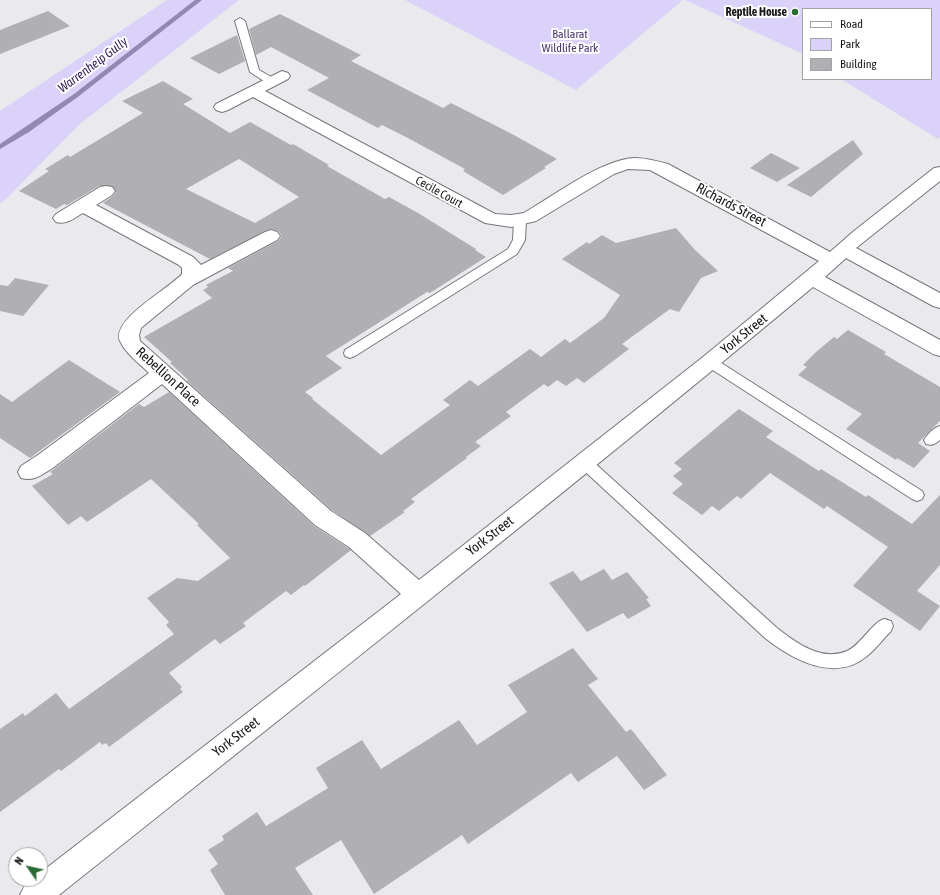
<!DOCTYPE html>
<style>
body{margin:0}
#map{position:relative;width:940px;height:895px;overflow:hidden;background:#eae9ee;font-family:"Asap Condensed",sans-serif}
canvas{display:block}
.legend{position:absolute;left:802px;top:8px;width:130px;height:72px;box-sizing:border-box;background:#fff;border:1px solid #a3a3a3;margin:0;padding:5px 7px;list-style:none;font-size:12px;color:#19191a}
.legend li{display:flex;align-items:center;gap:8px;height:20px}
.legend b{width:20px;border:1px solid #a3a3a3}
.north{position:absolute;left:8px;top:847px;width:40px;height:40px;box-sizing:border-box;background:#fff;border:1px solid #a3a3a3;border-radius:50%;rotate:304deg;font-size:11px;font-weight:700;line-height:16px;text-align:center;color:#19191a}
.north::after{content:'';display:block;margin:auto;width:14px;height:18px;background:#2a6a33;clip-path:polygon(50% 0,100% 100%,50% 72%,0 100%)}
</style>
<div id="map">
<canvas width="940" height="895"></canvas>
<ul class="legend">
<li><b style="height:5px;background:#fff"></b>Road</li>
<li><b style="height:11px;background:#dbd2fa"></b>Park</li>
<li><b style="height:11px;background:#b0afb4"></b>Building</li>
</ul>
<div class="north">N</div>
</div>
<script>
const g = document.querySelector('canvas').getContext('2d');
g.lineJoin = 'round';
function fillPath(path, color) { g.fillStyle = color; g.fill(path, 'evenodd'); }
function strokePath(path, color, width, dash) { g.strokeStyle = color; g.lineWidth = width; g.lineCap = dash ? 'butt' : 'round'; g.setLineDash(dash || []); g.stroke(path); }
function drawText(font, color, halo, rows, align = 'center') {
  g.font = font + ' "Asap Condensed",sans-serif'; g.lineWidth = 4; g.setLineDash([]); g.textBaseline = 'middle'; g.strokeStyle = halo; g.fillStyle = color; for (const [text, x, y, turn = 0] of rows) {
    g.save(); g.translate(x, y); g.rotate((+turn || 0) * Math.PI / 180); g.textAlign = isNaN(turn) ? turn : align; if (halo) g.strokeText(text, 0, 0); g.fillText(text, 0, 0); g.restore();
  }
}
const green = new Path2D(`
 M167 0H239L80 124 6 199 0 203V111Z
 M405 0H683L576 90Z
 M685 0H940V137L938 139 841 79H931V9H803V54Z`);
const stream = new Path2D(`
 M195 0H202L79 96 29 132 0 149V144L74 94Z`);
const building = new Path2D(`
 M48 11 70 26 0 54V30Z
 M280 14 361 55 351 61 443 108 451 103 512 134 557 159 544 167 546 168 503 195 463 171 465 169 406 137 382 125 378 128 307 90 329 78 271 47 256 55 249 29Z
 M237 35 245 61 219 74 190 58Z
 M163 81 193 99 183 104 230 133 250 122 291 145 293 144 329 165 327 166 385 199 389 197 418 213 476 249 475 250 486 257 430 293 427 292 326 356 342 368 305 392 313 398 312 399 381 455 450 405 443 400 470 380 478 386 530 349 541 357 565 339 570 343 604 318 620 295 562 259 587 242 589 244 602 235 616 243 676 228 695 250 718 271 701 278 679 312 670 309 622 344 629 349 584 383 577 378 566 386 557 380 548 387 544 384 506 412 511 416 475 442 481 446 466 457 467 458 411 499 415 502 403 511 405 512 370 536 332 510 187 381 188 380 170 363 172 362 144 337 212 298 203 290 208 287 206 285 233 271 228 268 278 241 282 236 278 231 271 229 265 231 210 259 103 203 113 196 116 192 112 186H99L67 205 64 204 56 209 19 191 49 171 45 169 68 155 70 157 143 113 122 101ZM239 159 299 197 255 223 186 189Z
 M853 140 863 154 811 197 787 185Z
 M771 153 800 168 777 182 750 168Z
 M15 278 49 285 23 316 0 311V285L8 286Z
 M848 330 886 352 884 354 940 387V421L918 443 930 451 914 468 897 458 896 460 846 429 862 414 798 375 807 367 803 365 816 352 834 337 837 339Z
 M69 360 120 392 30 458 0 438V394L12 402Z
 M169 392 314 526 351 550 305 586 304 585 291 595 286 591 243 623 246 626 220 644 215 639 169 673 182 687 180 689 183 692 109 747 106 743 102 745 100 742 61 771 59 769 0 812V729L23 713 25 716 56 693 69 709 174 634 166 625 169 622 147 598 177 578 198 581 230 558 197 525 199 524 151 479 87 522 81 516 68 525 32 486 53 474 50 472 139 404 144 407Z
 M739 409 773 431 766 437 819 471 821 469 866 497 868 495 912 524 940 495V565L917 591 940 606 920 631 853 586 888 547 827 506 824 509 770 473 741 499 737 496 719 511 712 506 702 515 672 493 683 484 673 476 682 469 674 463Z
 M604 569 612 580 627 572 649 598 646 599 651 606 628 619 623 613 587 632 549 583 573 571 581 581Z
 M573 648 598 679 588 685 626 732 631 729 667 775 644 790 617 756 578 782 571 773 468 844 462 835 374 894 341 840 295 868 313 895H225L210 870 218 864 208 850 224 840 222 836 257 812 266 826 328 788 316 768 362 740 381 769 459 720 477 745 527 712 508 685Z`);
const lane = new Path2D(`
 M240 18 245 21 259 70 275 79 276 81 275 83H267L250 72 235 21Z
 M520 216 524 217 526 220 525 240 517 254 355 356 350 358 345 356 344 353 345 350 508 249 513 240 514 220 516 217Z
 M710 357 715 359 922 491 924 495 922 499 917 501 912 499 705 365 703 362 705 359Z
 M940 426V440C935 444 932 446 926 444L924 440C928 434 933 428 940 426Z
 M584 457 589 458 777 628C796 643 822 662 847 651 860 646 875 619 885 619 885 619 890 621 891 621L893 626 891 631C883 639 876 649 867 656 835 683 793 660 765 638L579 466 577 462 579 458Z`);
const street = new Path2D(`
 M282 71 288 73 290 76 288 79 265 91 495 214 511 215 524 213C553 196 602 159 635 158 646 158 657 161 668 164L830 252 854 231 934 168 940 167V181L856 248 940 293V308L933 306 846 258 825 277 940 340V356L933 354 813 287C565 494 311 694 59 895H20C25 884 28 879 40 879V873L401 594 349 547 315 525 162 384 54 467C43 474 34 482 21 478L18 472 21 466 38 455 149 373C139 363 126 354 120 341 111 319 169 289 182 274V268L179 265 83 213C74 218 67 225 56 222L53 218 56 214 100 187 106 186 112 187 115 191 112 195 96 205 193 257 201 265 265 232 271 230 277 232 280 236 277 240 193 285 141 328 139 335 140 341 331 511 365 533 419 580 703 357 819 261 650 170 628 169 614 174 536 221 511 227 485 223 253 97 228 110 222 112 216 110 214 107 216 104Z`);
const markers = [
 [795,12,4,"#2a6a33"]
];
const farPoinames = [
 ["Reptile House",787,12]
];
const farParknames = [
 ["Ballarat",570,34],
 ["Wildlife Park",570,48]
];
const farStreetnames = [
 ["Cecile Court",439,192,29]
];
const farWaternames = [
 ["Warrenheip Gully",93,65,-37]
];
const streetNames = [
 ["Richards Street",731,205,28],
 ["York Street",744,334,-39],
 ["Rebellion Place",168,377,42],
 ["York Street",490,536,-38],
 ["York Street",236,737,-38]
];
fillPath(green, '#dbd2fa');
fillPath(stream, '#9388b4');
fillPath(building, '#b0afb4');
strokePath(lane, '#77767a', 2);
strokePath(street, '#77767a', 2);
fillPath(lane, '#fff');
fillPath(street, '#fff');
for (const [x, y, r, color] of markers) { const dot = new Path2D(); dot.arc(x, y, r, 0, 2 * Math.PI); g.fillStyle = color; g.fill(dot); strokePath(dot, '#fff', 1.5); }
drawText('bold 12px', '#19191a', '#fff', farPoinames, 'right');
drawText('12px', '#47356e', '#fff', farParknames);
drawText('12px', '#19191a', '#fff', farStreetnames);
drawText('italic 13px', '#37245b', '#fff', farWaternames);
drawText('14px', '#19191a', '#fff', streetNames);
</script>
